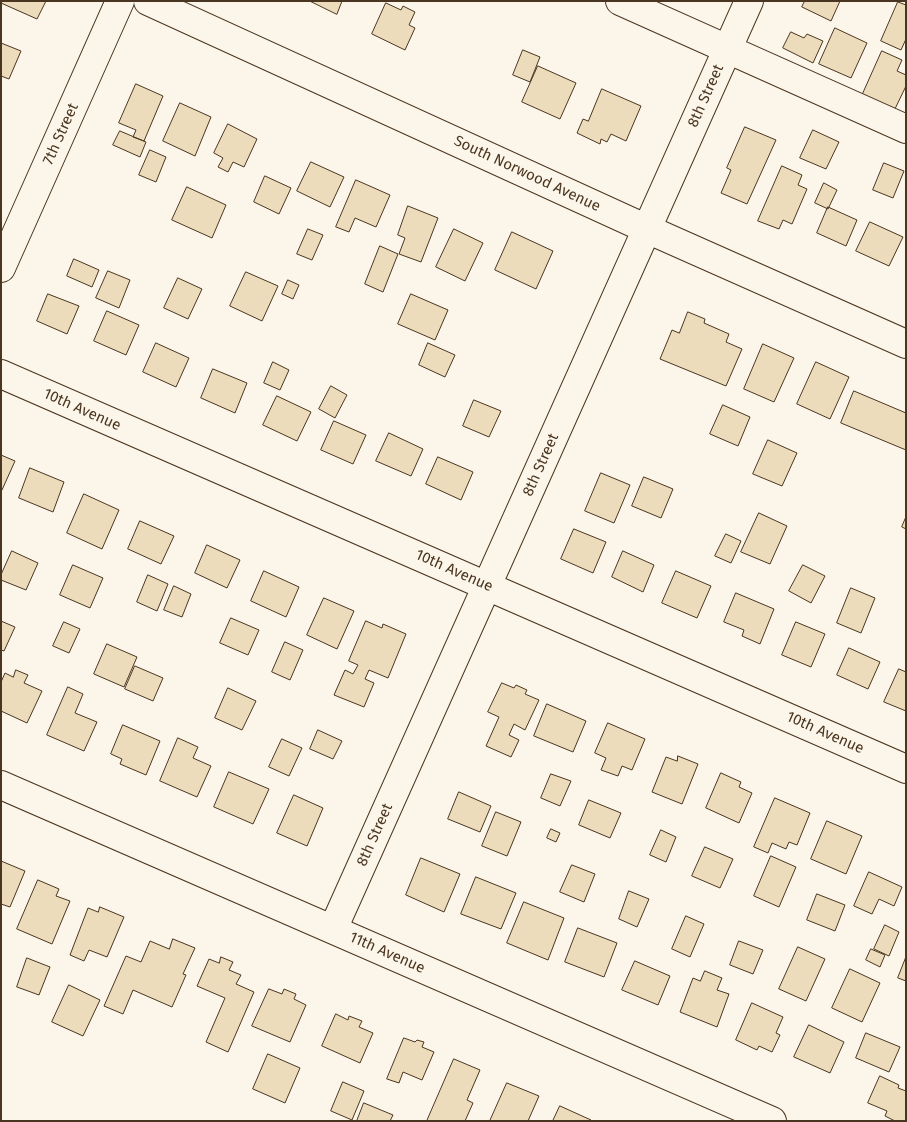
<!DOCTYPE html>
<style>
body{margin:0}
#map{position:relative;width:907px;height:1122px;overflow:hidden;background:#fbf6e9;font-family:"Fira Sans",sans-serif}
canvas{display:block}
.frame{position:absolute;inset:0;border:2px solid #4a3520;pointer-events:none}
</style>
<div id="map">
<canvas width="907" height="1122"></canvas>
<div class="frame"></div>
</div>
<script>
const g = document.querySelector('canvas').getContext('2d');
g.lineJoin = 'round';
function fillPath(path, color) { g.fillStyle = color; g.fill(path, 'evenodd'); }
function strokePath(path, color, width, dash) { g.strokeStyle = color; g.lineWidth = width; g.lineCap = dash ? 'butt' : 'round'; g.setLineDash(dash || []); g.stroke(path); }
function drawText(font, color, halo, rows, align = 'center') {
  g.font = font + ' "Fira Sans",sans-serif'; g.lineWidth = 4; g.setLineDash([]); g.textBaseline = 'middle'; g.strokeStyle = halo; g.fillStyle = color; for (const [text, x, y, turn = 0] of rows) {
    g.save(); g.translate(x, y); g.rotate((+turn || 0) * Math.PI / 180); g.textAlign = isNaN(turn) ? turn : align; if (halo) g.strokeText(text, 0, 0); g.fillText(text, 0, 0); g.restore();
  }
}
const building = new Path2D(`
 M1 1H46L37 19 1 3Z
 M310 1H342L337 14Z
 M805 1H840L831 21 802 7Z
 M898 2 906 5V39L901 50 881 41Z
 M386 3 401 10 403 6 415 12 409 25 415 28 405 50 372 34Z
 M835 28 867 43 851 78 819 64Z
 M791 32 804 38 807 34 823 41 813 63 783 48Z
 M1 43 21 51 9 79 1 76Z
 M523 50 540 57 530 82 513 75Z
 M882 51 902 60 897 71 906 75V86L893 113 861 98Z
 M538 66 576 83 560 119 522 102Z
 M136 84 163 96 144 141 133 137 136 130 119 123Z
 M602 89 641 106 626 141 611 134 607 142 601 139 600 144 577 133 583 119 588 121Z
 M180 103 211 117 195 156 163 141Z
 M228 124 257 139 244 167 233 162 228 172 218 167 223 158 214 153Z
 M745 127 776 140 747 204 721 193 731 170 727 168Z
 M813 130 839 142 826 169 800 158Z
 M120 131 146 142 140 157 113 145Z
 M150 150 166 157 156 182 139 175Z
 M311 162 344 177 330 207 297 191Z
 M884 163 904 171 893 198 873 190Z
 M782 166 802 175 798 185 807 189 792 224 783 220 779 229 758 221Z
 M265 176 291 188 279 214 254 202Z
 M356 180 390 195 376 227 355 218 349 232 336 227Z
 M824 183 837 190 828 209 815 203Z
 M187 187 226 205 212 238 172 220Z
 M408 206 438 218 421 262 399 254 405 238 398 235Z
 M828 207 857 220 846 246 817 233Z
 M870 222 903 237 889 266 856 251Z
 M308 229 323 235 312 260 297 254Z
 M454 229 483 243 465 281 436 267Z
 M512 232 553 251 536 289 495 270Z
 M380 246 398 254 383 292 365 284Z
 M74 259 99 270 92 287 67 276Z
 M108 271 130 280 119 308 96 298Z
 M246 272 278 286 262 321 230 306Z
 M178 278 202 289 188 319 164 308Z
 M288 280 299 285 293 299 282 294Z
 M48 294 79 306 67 334 37 321Z
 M411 294 448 310 435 340 398 324Z
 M107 311 139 325 126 355 94 341Z
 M688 312 705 319 704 323 729 334 726 342 742 349 726 386 660 359 672 330 679 333Z
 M156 343 189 358 176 387 143 372Z
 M428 343 455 355 445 377 419 365Z
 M763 344 794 358 774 402 744 389Z
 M273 362 289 370 280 390 264 383Z
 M816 362 849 377 830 419 797 404Z
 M213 369 247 383 235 413 201 398Z
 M331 386 347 395 335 418 319 409Z
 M854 391 906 413V450L841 423Z
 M277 396 311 412 297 441 263 425Z
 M474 400 501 411 489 437 463 426Z
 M723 405 750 417 738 446 710 434Z
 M334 421 366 435 353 464 321 450Z
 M389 433 423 449 411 476 376 461Z
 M768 440 797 453 782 486 753 474Z
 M1 455 15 461 2 490H1Z
 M438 457 473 472 461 500 426 484Z
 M30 468 64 482 53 512 19 498Z
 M601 473 630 485 614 523 585 511Z
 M644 477 673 489 661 518 632 506Z
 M84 494 119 510 102 549 67 533Z
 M759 513 787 526 770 564 741 552Z
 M906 517V529L902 527Z
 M140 521 174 536 161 564 128 549Z
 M574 529 606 542 593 573 561 559Z
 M726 534 741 541 731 563 715 556Z
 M207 545 240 560 227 588 195 573Z
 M12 551 38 563 26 590 1 580V575Z
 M623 551 654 565 643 592 612 577Z
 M73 565 103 578 90 608 60 595Z
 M803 565 825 576 811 603 789 591Z
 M264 571 299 587 286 617 251 601Z
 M676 571 711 586 697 618 662 603Z
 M148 575 168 584 157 611 137 602Z
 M174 586 191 594 182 617 164 610Z
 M851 588 875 598 861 633 837 623Z
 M736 593 774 609 760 644 742 636 744 630 724 622Z
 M324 598 354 611 337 649 307 635Z
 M231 618 259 630 248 655 220 643Z
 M1 621 15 627 4 651 1 650Z
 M366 621 382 628 383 624 406 634 388 678 369 670 365 679 374 683 364 707 334 695 345 670 353 674 358 665 349 661Z
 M64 622 80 629 69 653 53 646Z
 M796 622 825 634 811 667 782 655Z
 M285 642 303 650 290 680 272 672Z
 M107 644 137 657 124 687 94 674Z
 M849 648 880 662 868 689 837 675Z
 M135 666 163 678 153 701 125 689Z
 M899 669 906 672V711L884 702Z
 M16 670 28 675 24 683 42 691 27 723 1 711V682L5 673 13 677Z
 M502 683 514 688 516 685 527 690 525 694 539 700 525 730 514 724 509 735 519 740 511 757 486 746 499 717 488 712Z
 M68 687 83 694 75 713 97 722 84 751 47 735Z
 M228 688 256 701 242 730 215 718Z
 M547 704 586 721 573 752 534 736Z
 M608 723 645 739 632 770 622 766 618 776 601 770 606 758 595 753Z
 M123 725 160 741 146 775 120 764 122 759 111 754Z
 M318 730 342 741 333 759 310 749Z
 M178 738 198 747 193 758 211 766 197 797 160 781Z
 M282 739 302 748 289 776 269 767Z
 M678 756 698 764 682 804 652 792 666 757 677 761Z
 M229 772 269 789 253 824 214 807Z
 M721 773 741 782 739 787 752 793 739 823 706 808Z
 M551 774 571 781 560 806 541 798Z
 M459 792 491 806 480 832 448 819Z
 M294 795 323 808 307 846 277 833Z
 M775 798 810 813 797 845 789 842 786 849 772 843 768 853 754 847Z
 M589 800 621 813 610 838 579 825Z
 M496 812 521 822 507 856 482 846Z
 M827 821 862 836 846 874 811 859Z
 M551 829 560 833 556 842 547 838Z
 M661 830 676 837 666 862 650 855Z
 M705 847 733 859 720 888 692 876Z
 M771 856 796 867 779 907 754 896Z
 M421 858 460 874 444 912 406 895Z
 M1 861 25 871 10 907 1 904Z
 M572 865 595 874 584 902 560 892Z
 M869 872 902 887 894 906 879 899 872 914 854 906Z
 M476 877 516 893 501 929 461 914Z
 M38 880 59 889 56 896 70 901 52 944 17 929Z
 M629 891 649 899 637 927 619 919Z
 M817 894 845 905 835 931 807 920Z
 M524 902 564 918 548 960 507 943Z
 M100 907 124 917 107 957 89 950 84 961 70 955 88 908 98 912Z
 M686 916 704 924 690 957 672 949Z
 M885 925 899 932 889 956 874 949Z
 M578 928 617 943 604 977 565 962Z
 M173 939 195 948 183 974 186 975 172 1007 133 990 123 1014 104 1006 126 956 141 962 150 941 169 949Z
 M739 941 763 950 753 974 730 965Z
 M798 947 825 959 806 1001 779 989Z
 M871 949 885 955 880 967 866 960Z
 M221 957 233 962 229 970 241 975 236 984 254 992 228 1052 206 1042 225 998 197 986 209 959 219 963Z
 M906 957V981L898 978Z
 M27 958 50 967 39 995 17 987Z
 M635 961 670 976 658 1005 622 990Z
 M850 969 880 983 862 1022 832 1008Z
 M705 971 722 978 717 990 729 994 717 1027 680 1012 693 978 700 981Z
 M69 985 100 1000 83 1036 52 1022Z
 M269 989 282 994 284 989 296 994 294 999 306 1005 290 1042 252 1026Z
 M752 1003 783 1017 776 1033 780 1035 772 1052 759 1046 757 1050 736 1040Z
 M336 1014 348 1020 349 1016 362 1021 359 1027 373 1033 360 1063 322 1046Z
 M809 1025 844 1042 830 1073 794 1057Z
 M866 1033 900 1047 889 1072 856 1058Z
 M404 1038 415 1042 417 1040 424 1042 422 1047 434 1052 422 1080 403 1072 399 1083 387 1079Z
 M268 1054 300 1068 285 1103 253 1089Z
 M454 1059 480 1070 467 1100 473 1103 465 1121H427Z
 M880 1076 899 1085 898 1088 906 1091V1121H895L885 1116 887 1111 868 1103Z
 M343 1082 364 1091 352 1120 331 1111Z
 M507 1083 539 1096 528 1121H490Z
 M364 1103 393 1115 390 1121H357Z
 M560 1106 591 1120 590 1121H553Z`);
const minor = new Path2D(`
 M148 1 647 229 906 344
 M620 1 906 129
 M1 268 120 1
 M1 374 906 769
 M1 785 772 1121
 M333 929 749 1`);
const streetNames = [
 ["8th Street",706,96,-66],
 ["7th Street",61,134,-66],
 ["South Norwood Avenue",527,174,25],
 ["10th Avenue",82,410,24],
 ["8th Street",541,465,-66],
 ["10th Avenue",454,571,24],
 ["10th Avenue",825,733,24],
 ["8th Street",375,835,-66],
 ["11th Avenue",387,953,24]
];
fillPath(building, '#ecdcbc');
strokePath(building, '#4a3520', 1);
strokePath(minor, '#4a3520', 30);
strokePath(minor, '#fbf6e9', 28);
drawText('15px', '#4a3520', '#fbf6e9', streetNames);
</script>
